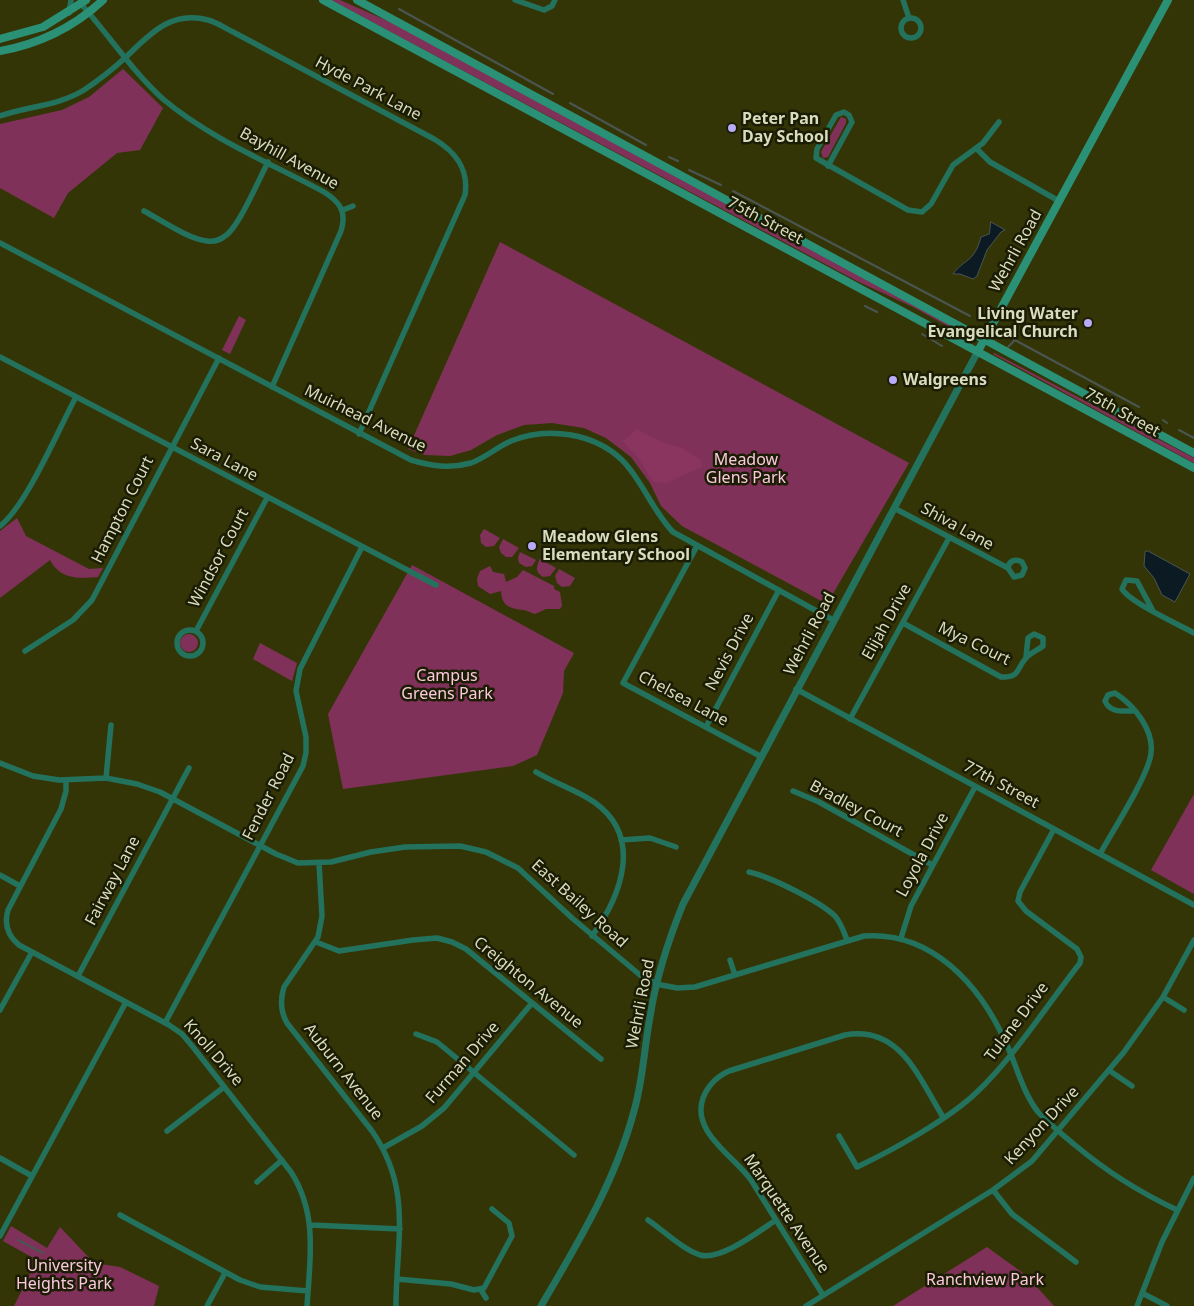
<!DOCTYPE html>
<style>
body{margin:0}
canvas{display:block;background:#343506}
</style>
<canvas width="1194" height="1306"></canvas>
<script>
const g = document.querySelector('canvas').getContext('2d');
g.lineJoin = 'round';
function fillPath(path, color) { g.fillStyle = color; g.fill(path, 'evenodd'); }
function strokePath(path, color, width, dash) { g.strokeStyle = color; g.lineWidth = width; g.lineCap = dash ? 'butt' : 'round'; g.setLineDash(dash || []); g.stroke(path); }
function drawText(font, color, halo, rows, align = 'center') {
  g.font = font + ' "Noto Sans",sans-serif'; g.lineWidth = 5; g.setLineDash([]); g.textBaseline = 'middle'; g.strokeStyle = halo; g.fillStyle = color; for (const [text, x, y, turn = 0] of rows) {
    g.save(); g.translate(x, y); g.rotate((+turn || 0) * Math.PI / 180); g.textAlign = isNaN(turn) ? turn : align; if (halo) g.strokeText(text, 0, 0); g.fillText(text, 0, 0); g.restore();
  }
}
const green = new Path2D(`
 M331 0H340L390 22 969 335 966 336 913 307 857 281Z
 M123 69 163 108 140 150 117 153 68 193 54 218 0 188V124L62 110 89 97Z
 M841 117 846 119V123L828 157 823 158 821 152Z
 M500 242 909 463 827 604 682 526 661 506 650 483 631 457 606 438 584 428 552 423 524 425 497 435 471 450 450 456 425 455 408 449Z
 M239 316 246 320 230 354 222 350Z
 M994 353 1194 458V463L993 354Z
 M17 518 26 536 89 569 103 568 98 577C78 579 60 579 50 560L0 598V531Z
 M484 529 500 538 494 546 486 547 481 543 480 535Z
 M503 539 519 548 512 557H506L501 553 499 547Z
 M520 552 536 560 532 566 526 567 519 563 518 558Z
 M540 559 556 568 550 576 543 577C535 572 536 567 540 559Z
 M412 565 574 653 564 671 563 693 537 755 513 766 343 789 328 714Z
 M490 566 493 572 504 574 506 582 517 577 523 570 554 586V589L560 592 562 606 560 609H546L535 614C531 613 527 610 523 610 510 608 502 607 501 591L490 594 478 586 477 579 480 571Z
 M559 569 575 578 570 586 562 587 557 583 555 576Z
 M180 643a9 9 0 1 1 18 0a9 9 0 1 1-18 0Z
 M260 643 297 663 292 681 253 659Z
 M1194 794V894L1151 870Z
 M11 1226 47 1248 60 1227 94 1263 120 1267 159 1286 154 1306H14L37 1260 3 1241Z
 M987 1247 1027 1276 1054 1306H893Z`);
const forest = new Path2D(`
 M637 429 664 443 680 447 700 459 702 467 667 483 653 482 638 458 623 441Z`);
const water = new Path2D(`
 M991 222 1005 230 1001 232 987 250 977 276 973 279 960 274H953C965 258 974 263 981 237L989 234Z
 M1148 551 1190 574 1175 602 1162 595 1154 578 1144 566 1145 552Z`);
const stream = new Path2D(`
 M399 9 553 94
 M570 103 646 145
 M669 157 678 161
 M689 170 721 185
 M733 191 970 316
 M865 306 877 312
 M922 334 942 346
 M1013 339 1139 407
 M1008 347 1015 340
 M1163 420 1167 423
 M1179 430 1194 438
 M18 1240 43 1253`);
const minor = new Path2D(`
 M515 0 544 10 552 6 555 0
 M903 0 909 18
 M81 4C109 35 132 71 163 99 209 138 272 164 324 192 340 202 347 212 341 231L272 387
 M69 13 71 0
 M901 28a10 10 0 1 1 20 0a10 10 0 1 1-20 0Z
 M0 116C28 106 58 106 84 90 99 80 113 69 126 57 150 34 171 10 208 20 217 22 226 29 235 33L434 139C456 152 469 169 465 195L359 434
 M977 149 990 162 1059 201
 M828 166 852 122 849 115 844 112 836 115 817 149 816 158 908 210 922 212 931 204 953 165 983 143 999 122
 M343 210 353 206
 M144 211C161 220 188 239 207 241 213 242 220 240 225 236 239 227 259 179 268 162
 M0 243 411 460C431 466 449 469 471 463 485 458 497 447 511 441 547 426 594 433 622 460 642 480 652 510 673 532L833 620
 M0 357 436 585
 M894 508 1008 568 1014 577 1022 575 1025 568 1022 562C1015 558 1009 561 1008 568
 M0 526C27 505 58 430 76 397
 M697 546 623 683 760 756
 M1152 609 1137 581 1126 580 1122 589C1131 603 1178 624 1194 633
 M903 623 1001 677C1020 678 1016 669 1026 658 1030 653 1038 650 1043 646V638L1034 634 1028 638 1026 657
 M177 643a13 13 0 1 1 26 0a13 13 0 1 1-26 0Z
 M196 631 267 498
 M25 651 73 620 92 600 219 358
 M796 689 1194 905
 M850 719 949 538
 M706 727 779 590
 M0 763 33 776 59 780 106 778 137 784 160 792 276 854 298 863 331 862 371 852 405 847 460 846 486 852 518 868 572 918 640 975 656 984 677 988 695 987 864 936C932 931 980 985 1006 1043 1017 1066 1022 1091 1038 1112 1049 1124 1062 1134 1075 1145 1107 1172 1139 1192 1177 1210
 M536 772C554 783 577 790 594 802 644 837 621 896 592 936
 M106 778 111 725
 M66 780V791L61 809 8 910C4 924 8 936 19 945L169 1025 182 1034 193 1047 291 1172C318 1214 310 1259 307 1306
 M793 791 819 802 932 865
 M621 840 650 838 676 847
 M1100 854C1112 832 1149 775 1151 753 1154 730 1134 705 1115 693L1108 695 1105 701C1110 713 1123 711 1134 711
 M319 863 322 916 318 937 284 987C280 1000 280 1011 287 1023L372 1131C413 1190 396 1241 396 1306
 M749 872C771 877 819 901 835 916 841 923 844 932 847 940
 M0 875 20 886
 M901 938 911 906 975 787
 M316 942 339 951 413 940 437 938 452 942 466 949 601 1059
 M730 960 735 975
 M78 976 189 768
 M1163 997 1184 1010
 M0 1010 32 952
 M165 1023 303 766 306 753V737L296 691 300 669 362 547
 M416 1034 437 1042 574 1155
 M1110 1071 1132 1086
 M167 1131 224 1087
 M839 1136 857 1167C893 1150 949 1119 977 1092 1014 1057 1048 1004 1080 963L1081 957 1077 949 1026 911 1018 901 1020 892 1054 829
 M383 1148 422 1126 444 1108 532 1003
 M0 1158 32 1176
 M257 1182 282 1160
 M993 1190 1012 1214 1076 1262
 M120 1215 240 1280 260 1287 308 1291
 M648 1220C664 1231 682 1249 700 1255 721 1261 759 1231 776 1220
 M311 1225 400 1229
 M0 1236 126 1002
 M397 1279 451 1284 474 1290 484 1288 512 1236 509 1223 492 1209
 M481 1290 486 1298
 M1142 1293 1167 1306
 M823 1295 751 1180C733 1155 691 1132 703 1098 708 1085 716 1077 729 1071L845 1035C900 1025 919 1078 943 1117
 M207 1306 225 1273
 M806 1306 993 1190 1032 1161 1124 1052 1163 997 1194 940
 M1137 1306 1162 1242 1194 1178`);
const tertiary = new Path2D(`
 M541 1306C578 1243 615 1182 634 1111 643 1080 644 1049 650 1017 656 978 668 941 683 904L978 351`);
const secondary = new Path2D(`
 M323 0 1194 468
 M357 0 1194 453
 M0 39 43 27 86 0
 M0 51C39 44 74 27 103 0
 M978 351 1168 0`);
const markers = [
 [732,128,5,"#b8abf7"],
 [1088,323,5,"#b8abf7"],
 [893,380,5,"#b8abf7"],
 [532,546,5,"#b8abf7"]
];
const streetNames = [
 ["Hyde Park Lane",368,89,28],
 ["Bayhill Avenue",289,159,29],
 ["75th Street",765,221,28],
 ["Wehrli Road",1016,251,-61],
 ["75th Street",1122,413,29],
 ["Muirhead Avenue",365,419,26],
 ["Sara Lane",224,460,28],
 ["Hampton Court",123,510,-63],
 ["Shiva Lane",957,527,29],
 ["Windsor Court",219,558,-62],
 ["Elijah Drive",887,622,-61],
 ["Wehrli Road",810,634,-62],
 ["Mya Court",974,644,26],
 ["Nevis Drive",730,652,-62],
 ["Chelsea Lane",683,699,28],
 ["77th Street",1001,785,28],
 ["Fender Road",269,797,-63],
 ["Bradley Court",856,809,28],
 ["Loyola Drive",923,855,-62],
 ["Fairway Lane",113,881,-62],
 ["East Bailey Road",579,904,42],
 ["Creighton Avenue",528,983,39],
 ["Wehrli Road",641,1004,-79],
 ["Tulane Drive",1017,1022,-53],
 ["Knoll Drive",213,1053,49],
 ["Furman Drive",463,1063,-49],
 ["Auburn Avenue",343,1072,52],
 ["Kenyon Drive",1042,1126,-47],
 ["Marquette Avenue",786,1214,56]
];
const poiNames = [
 ["Peter Pan",742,119],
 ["Day School",742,137],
 ["Living Water",1078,314,"right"],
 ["Evangelical Church",1078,332,"right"],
 ["Walgreens",903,380],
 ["Meadow Glens",542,537],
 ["Elementary School",542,555]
];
const parkNames = [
 ["Meadow",746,460],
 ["Glens Park",746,478],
 ["Campus",447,676],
 ["Greens Park",447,694],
 ["University",64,1266],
 ["Heights Park",64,1284],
 ["Ranchview Park",985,1280]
];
fillPath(green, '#803159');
fillPath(forest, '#8a3460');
fillPath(water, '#0c1b23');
strokePath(water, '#4a5552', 1);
strokePath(stream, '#4a5552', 2);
strokePath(minor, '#23725d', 5.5);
strokePath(tertiary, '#23725d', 7);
strokePath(secondary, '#2b9176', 8);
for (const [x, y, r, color] of markers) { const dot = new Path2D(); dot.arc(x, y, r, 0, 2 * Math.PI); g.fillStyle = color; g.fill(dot); strokePath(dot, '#1b1c04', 2); }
drawText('16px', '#d9dcbe', '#1b1c04', streetNames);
drawText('bold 16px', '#d9dcbe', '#1b1c04', poiNames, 'left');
drawText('16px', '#fbc9de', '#1b1c04', parkNames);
</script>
